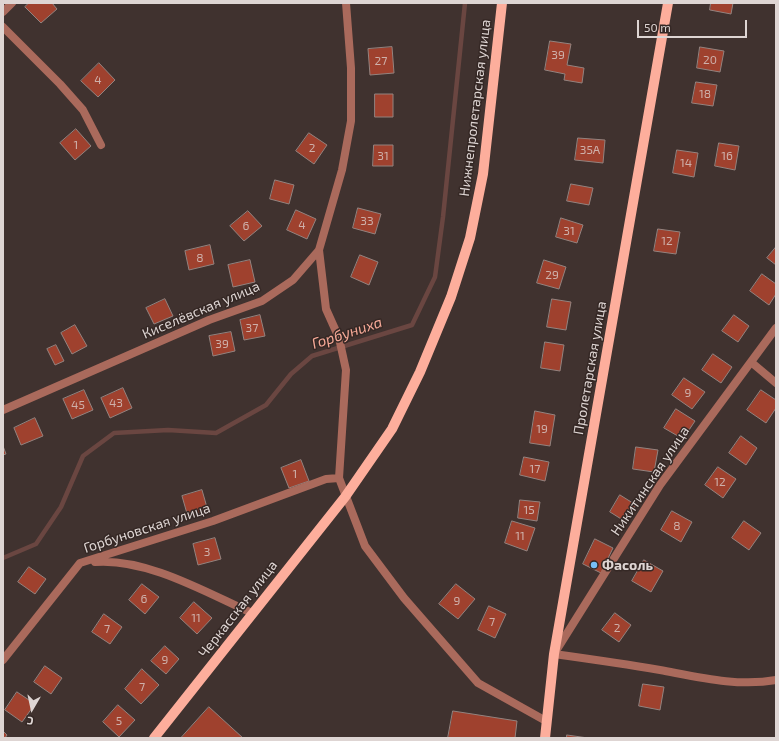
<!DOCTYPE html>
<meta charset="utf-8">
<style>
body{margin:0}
#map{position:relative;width:779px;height:741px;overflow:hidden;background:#40322f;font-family:"Exo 2",sans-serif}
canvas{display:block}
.frame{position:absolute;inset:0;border:4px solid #ded5d3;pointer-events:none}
.north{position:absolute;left:12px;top:689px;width:40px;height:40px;-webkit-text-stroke:3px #352825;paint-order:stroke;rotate:189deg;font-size:11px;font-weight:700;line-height:16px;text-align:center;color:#ded5d3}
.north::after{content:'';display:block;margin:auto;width:14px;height:18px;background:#ded5d3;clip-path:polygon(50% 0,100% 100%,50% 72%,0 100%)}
.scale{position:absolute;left:637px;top:20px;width:110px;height:18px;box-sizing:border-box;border:2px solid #ded5d3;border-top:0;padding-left:5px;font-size:12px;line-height:14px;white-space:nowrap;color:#ded5d3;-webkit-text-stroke:3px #352825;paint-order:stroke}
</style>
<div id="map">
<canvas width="779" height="741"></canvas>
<div class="frame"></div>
<div class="north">С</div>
<div class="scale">50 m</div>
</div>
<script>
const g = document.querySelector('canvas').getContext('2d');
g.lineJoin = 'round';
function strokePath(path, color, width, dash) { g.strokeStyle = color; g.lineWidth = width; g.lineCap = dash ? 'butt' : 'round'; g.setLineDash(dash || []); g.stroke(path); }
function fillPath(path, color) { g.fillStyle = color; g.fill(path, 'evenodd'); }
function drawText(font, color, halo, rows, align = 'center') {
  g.font = font + ' "Exo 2",sans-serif'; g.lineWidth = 3; g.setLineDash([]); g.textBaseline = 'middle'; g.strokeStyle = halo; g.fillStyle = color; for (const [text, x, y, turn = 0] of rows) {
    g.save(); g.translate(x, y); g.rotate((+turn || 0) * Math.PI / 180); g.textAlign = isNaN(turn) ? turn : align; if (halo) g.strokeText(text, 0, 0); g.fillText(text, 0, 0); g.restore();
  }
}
const stream = new Path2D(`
 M3 558 36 544 61 507 83 456 114 433 168 430 216 433 266 405 291 374 312 356 412 325 435 277 443 217 465 3`);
const building = new Path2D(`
 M29 3H52L57 9 41 23 25 7Z
 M711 3H733L731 14 710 10Z
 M550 41 571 44 567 65 584 68 582 83 564 80 565 74 545 70Z
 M392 47 394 73 370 75 368 49Z
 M700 47 724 51 720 72 697 68Z
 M99 63 115 80 98 97 81 81Z
 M696 82 717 85 713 106 692 103Z
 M375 94H393V117H375Z
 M76 129 91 146 75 160 60 143Z
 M309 133 327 145 314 164 296 151Z
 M578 138 605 140 603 163 575 160Z
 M719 143 739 146 735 170 715 166Z
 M374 145H393V166H373Z
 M677 150 698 153 694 177 673 173Z
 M275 180 294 185 289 204 270 199Z
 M571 184 593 188 589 205 567 201Z
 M358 208 381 214 375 234 353 228Z
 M296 210 316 219 307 239 287 230Z
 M248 211 262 226 244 241 230 226Z
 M561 218 583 225 577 243 556 237Z
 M658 229 680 232 676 254 654 251Z
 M210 245 214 264 189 270 185 251Z
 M776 247V265L767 258Z
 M360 255 378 262 369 285 351 277Z
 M250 260 255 282 233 287 228 265Z
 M544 260 566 267 559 289 537 283Z
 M762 274 776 284V294L769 305 750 291Z
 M165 299 173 316 154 324 146 308Z
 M552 299 571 302 566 330 547 327Z
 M260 315 265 336 244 340 240 320Z
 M734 315 749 326 738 342 722 331Z
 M75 325 87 346 72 354 61 333Z
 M231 332 235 351 213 356 209 336Z
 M545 342 564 345 560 371 541 368Z
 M56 345 64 361 55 365 47 349Z
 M713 354 732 367 721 383 702 370Z
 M684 378 705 392 692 409 672 395Z
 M123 388 132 408 110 418 101 398Z
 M84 390 93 410 72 419 63 399Z
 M761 390 776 400V408L766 423 747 410Z
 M676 409 695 421 683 439 664 428Z
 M535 411 555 415 550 446 530 443Z
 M35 418 43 436 21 445 14 428Z
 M741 436 757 448 746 465 729 453Z
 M3 446 6 454 3 455Z
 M636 447 658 450 654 472 633 469Z
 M524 457 549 462 545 481 520 475Z
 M301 460 309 481 289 488 281 468Z
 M718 467 736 479 723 498 705 485Z
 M202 490 208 511 188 517 182 496Z
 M620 495 636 505 626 522 610 512Z
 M520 500 540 502 537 521 518 518Z
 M672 511 692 522 681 542 661 530Z
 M512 521 535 528 527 551 505 543Z
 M744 521 761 533 749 550 732 538Z
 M215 538 221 559 198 565 193 544Z
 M595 539 613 548 601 573 583 564Z
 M644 560 663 571 651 592 632 581Z
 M29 567 46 579 35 594 18 582Z
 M142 584 159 597 145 614 129 600Z
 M456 584 475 599 458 619 439 604Z
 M194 602 212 618 197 634 180 618Z
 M489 606 506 614 495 638 478 630Z
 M615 613 631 625 619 642 602 630Z
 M104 614 122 627 110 644 92 632Z
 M165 646 179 659 166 674 151 661Z
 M45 666 62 678 51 694 34 682Z
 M142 669 159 685 141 704 125 689Z
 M643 684 664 687 660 710 639 706Z
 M17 692 35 704 22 722 5 710Z
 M118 705 135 720 119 737 103 722Z
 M209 707 243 738H181Z
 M453 711 517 721 515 738H448Z
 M3 731 7 735 5 738H3Z
 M567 735 588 738H567Z`);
const street = new Path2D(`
 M3 12 12 3
 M3 27 60 84 83 110 101 145
 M319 250 326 309 339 338 346 370 339 478 365 546 404 598 478 683 546 721
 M776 328 660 485 554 654C590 659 625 664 660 670 698 677 738 687 776 680
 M751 362 776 383
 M3 410 209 320 262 301 293 280 319 250 342 170 351 121V68L346 3
 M95 562C147 558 205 592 252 613
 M3 660 80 563 213 521 326 479 339 478`);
const primary = new Path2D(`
 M154 738 345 497 392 429 420 372 451 297 470 238 483 174 502 3
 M545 738 554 654 668 3`);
const markers = [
 [594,565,4,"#77bff7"]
];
const numberNames = [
 ["39",558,55],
 ["20",710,60],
 ["27",381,61],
 ["4",98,80],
 ["18",705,94],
 ["1",76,145],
 ["2",312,148],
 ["35А",590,150],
 ["31",383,156],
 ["16",727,156],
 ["14",686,163],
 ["33",367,221],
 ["4",302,225],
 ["6",246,226],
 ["31",569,231],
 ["12",667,241],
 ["8",200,258],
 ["29",552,275],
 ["37",252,328],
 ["39",222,344],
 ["9",688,393],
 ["43",116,403],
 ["45",78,405],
 ["19",542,429],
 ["17",535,469],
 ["1",295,474],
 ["12",720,482],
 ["15",529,510],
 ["8",677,526],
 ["11",520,536],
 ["3",207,552],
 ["6",144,599],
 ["9",457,601],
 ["11",196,618],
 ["7",492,622],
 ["2",617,628],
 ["7",107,629],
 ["9",165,660],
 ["7",142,687],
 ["5",119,721]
];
const streetNames = [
 ["Нижнепролетарская улица",475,108,-83],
 ["Киселёвская улица",201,310,-23],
 ["Пролетарская улица",590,368,-80],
 ["Никитинская улица",650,481,-56],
 ["Горбуновская улица",147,528,-18],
 ["Черкасская улица",238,609,-52]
];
const poiNames = [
 ["Фасоль",602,565]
];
const waterNames = [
 ["Горбуниха",347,333,-18]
];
strokePath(stream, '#6a4641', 4.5);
fillPath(building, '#9f412e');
strokePath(building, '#93837f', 1);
strokePath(street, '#aa6a5c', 8);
strokePath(primary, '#fdae9c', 10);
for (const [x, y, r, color] of markers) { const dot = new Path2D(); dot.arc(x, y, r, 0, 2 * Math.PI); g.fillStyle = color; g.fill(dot); strokePath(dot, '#352825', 1.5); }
drawText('12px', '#ceb0aa', null, numberNames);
drawText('14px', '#ded5d3', '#352825', streetNames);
drawText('bold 14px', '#ded5d3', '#352825', poiNames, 'left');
drawText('italic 15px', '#f6a997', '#352825', waterNames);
</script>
